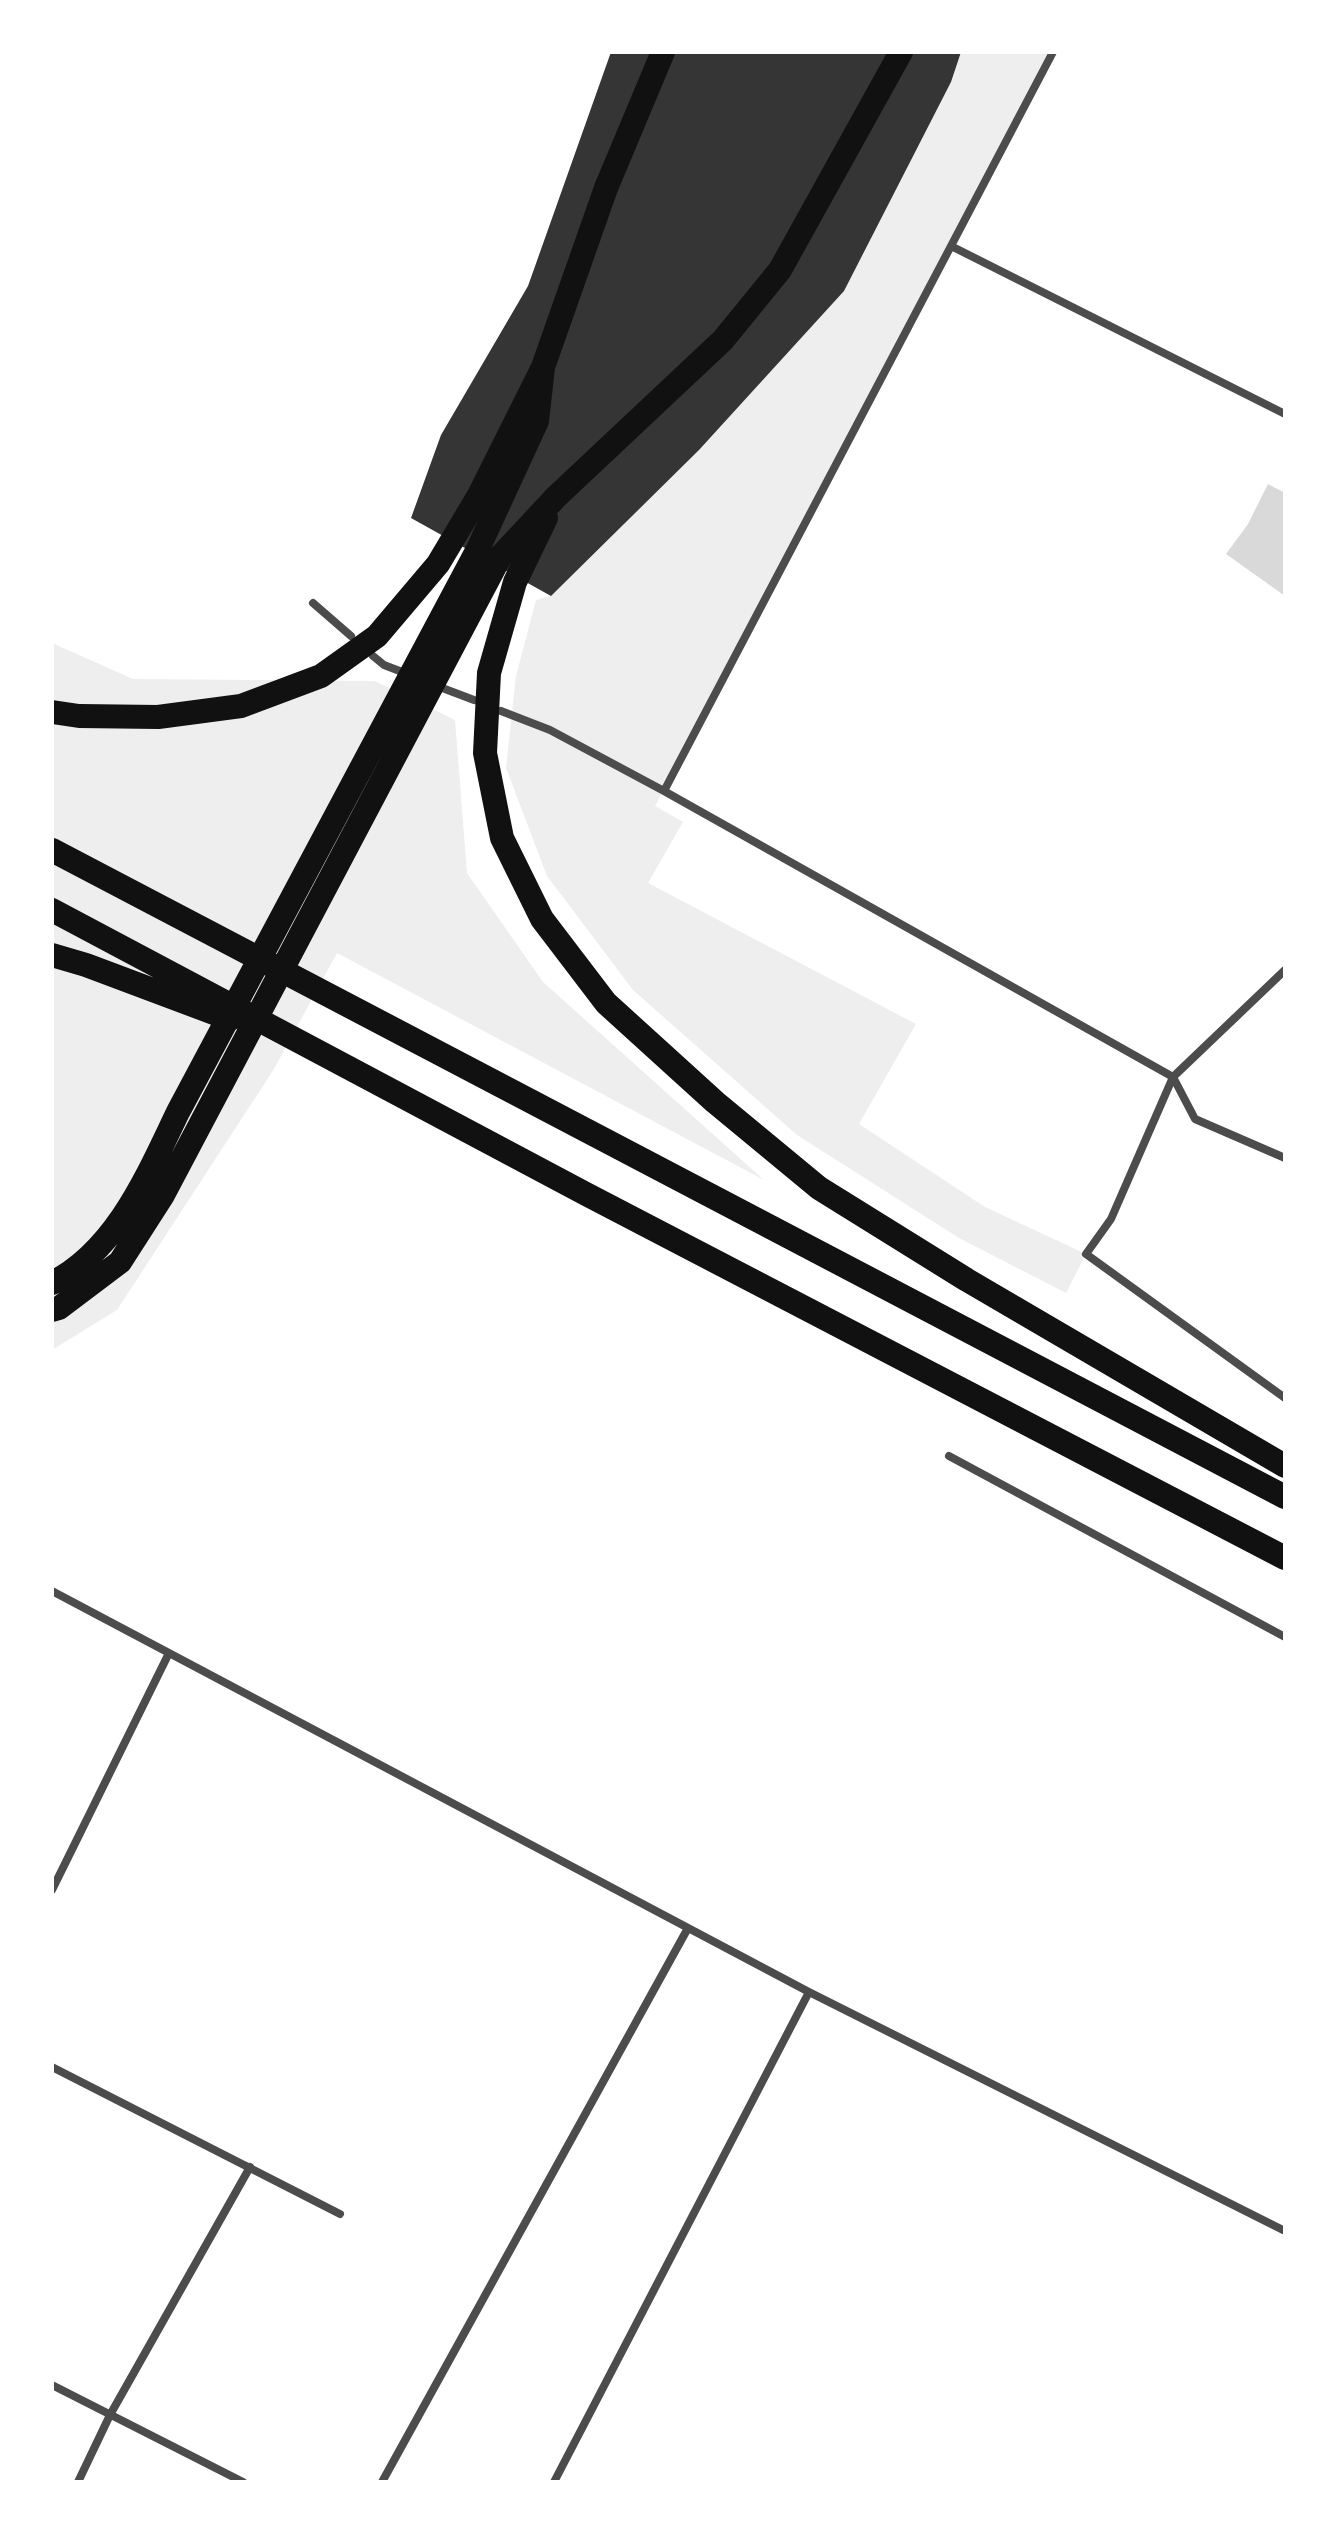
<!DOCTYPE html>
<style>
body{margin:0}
#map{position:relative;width:1337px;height:2534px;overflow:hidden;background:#fff;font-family:"Varela Round",sans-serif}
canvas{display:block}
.frame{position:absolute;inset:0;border:54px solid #fff;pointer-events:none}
</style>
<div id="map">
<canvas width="1337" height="2534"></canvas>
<div class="frame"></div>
</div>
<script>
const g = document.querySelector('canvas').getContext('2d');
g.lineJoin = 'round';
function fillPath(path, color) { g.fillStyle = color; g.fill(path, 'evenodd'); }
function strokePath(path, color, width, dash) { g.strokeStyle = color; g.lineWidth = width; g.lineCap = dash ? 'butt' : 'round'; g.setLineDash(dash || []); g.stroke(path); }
const green = new Path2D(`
 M961 52H1052L655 806 683 822 648 883 916 1024 859 1124 985 1207 1086 1254 1066 1293 959 1238 797 1135 633 990 547 876 506 768 516 676 536 600 551 596 699 450 844 291 951 82Z
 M52 643 133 679 375 681 455 720 467 873 543 982 764 1180 337 953 274 1069 117 1310 52 1350Z`);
const water = new Path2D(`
 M1268 484 1285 493V596L1226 554 1248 524Z`);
const building = new Path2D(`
 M611 52H961L951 82 844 291 699 450 551 596 411 518 441 435 528 286Z`);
const minor = new Path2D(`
 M1053 52 951 246 1285 414
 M313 603 351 636
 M373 656 384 665 410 675
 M437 686 474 700
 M501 711 550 730 664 791 951 246
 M664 791 1173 1077 1195 1119 1285 1158
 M1285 970 1173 1077 1111 1219 1086 1254 1285 1398
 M949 1456 1285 1637
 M52 1591 809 1992 1285 2231
 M52 1890 169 1653
 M52 2067 340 2214
 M52 2385 243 2482
 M78 2482 110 2415 250 2167
 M382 2482 688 1928
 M554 2482 809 1992`);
const motorway = new Path2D(`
 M546 518 515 582 489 673 485 753 502 838 542 919 606 1003 715 1102 819 1188 967 1280 1285 1466
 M52 712 79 716 158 717 241 706 321 676 377 636 438 564 478 497 543 367 606 188 663 52
 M52 850 1285 1497
 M52 910 586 1194 1285 1558
 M52 955 86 965 230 1019
 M52 1283C117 1250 148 1174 178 1112L478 549 537 421 543 367
 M52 1310 59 1308 120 1262 163 1195 500 557 556 497 723 340 780 270 901 52`);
fillPath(green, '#eee');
fillPath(water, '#d9d9d9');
fillPath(building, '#353535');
strokePath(minor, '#4c4c4c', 8);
strokePath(motorway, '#111', 24);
</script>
